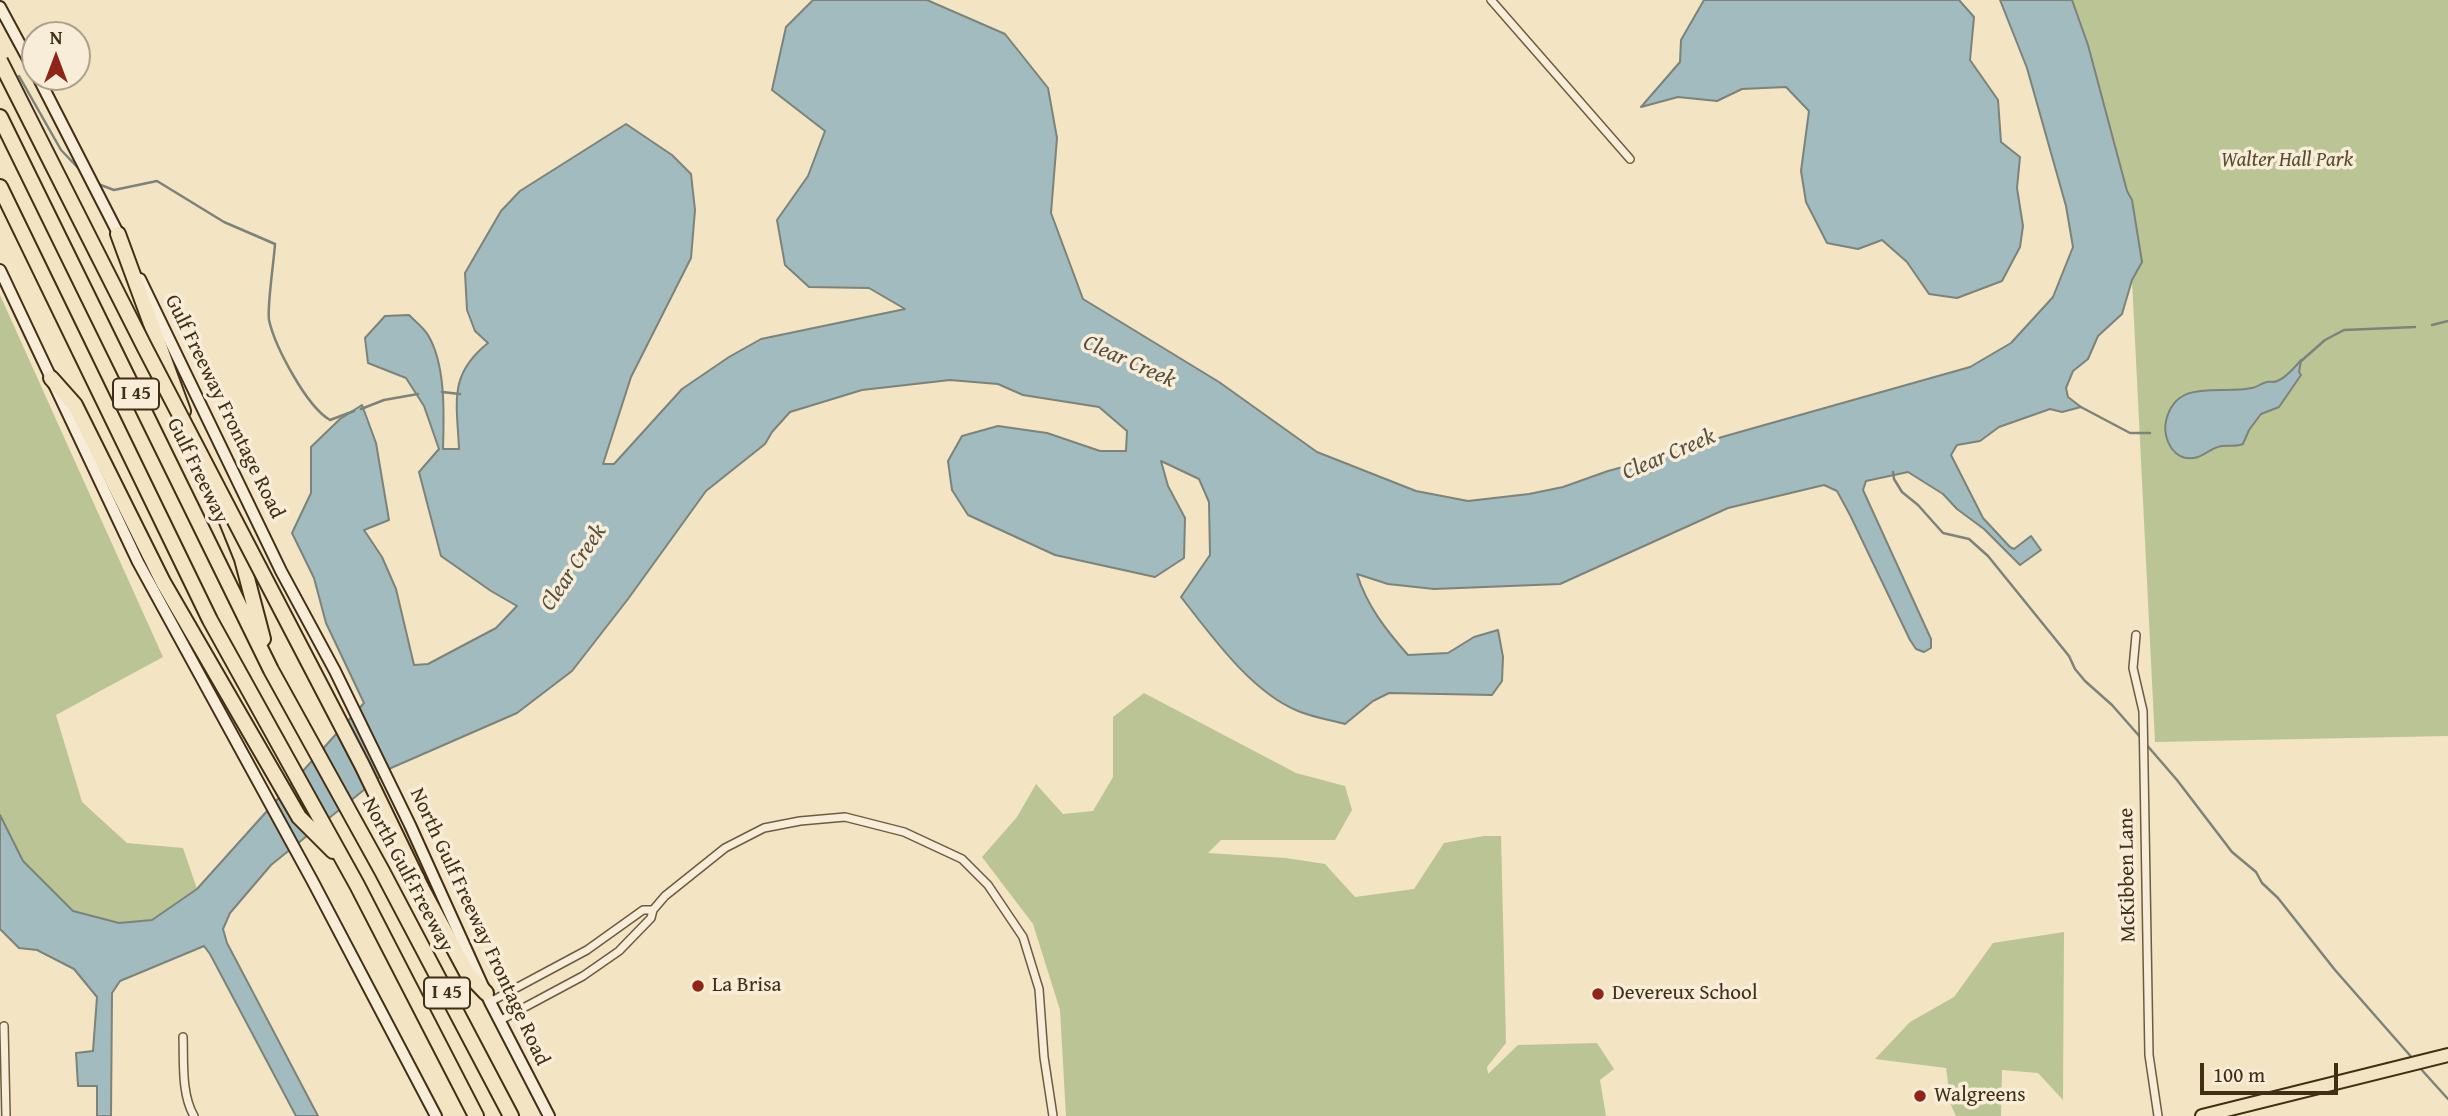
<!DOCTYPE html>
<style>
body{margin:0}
#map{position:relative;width:2448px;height:1116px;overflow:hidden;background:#f3e4c3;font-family:"Gentium Book Plus",serif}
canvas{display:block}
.north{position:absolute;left:21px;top:21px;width:70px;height:70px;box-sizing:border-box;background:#f7edd8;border:2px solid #aea18a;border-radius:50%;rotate:0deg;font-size:19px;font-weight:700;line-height:28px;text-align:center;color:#412e14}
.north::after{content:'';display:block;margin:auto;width:24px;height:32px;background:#8f2418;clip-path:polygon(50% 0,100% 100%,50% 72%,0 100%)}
.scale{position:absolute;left:2200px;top:1063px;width:138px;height:32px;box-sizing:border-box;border:4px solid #412e14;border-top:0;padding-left:9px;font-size:21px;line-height:24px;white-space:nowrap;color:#412e14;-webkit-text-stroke:5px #f7edd8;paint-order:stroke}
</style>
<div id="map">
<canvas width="2448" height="1116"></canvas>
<div class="north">N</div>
<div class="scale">100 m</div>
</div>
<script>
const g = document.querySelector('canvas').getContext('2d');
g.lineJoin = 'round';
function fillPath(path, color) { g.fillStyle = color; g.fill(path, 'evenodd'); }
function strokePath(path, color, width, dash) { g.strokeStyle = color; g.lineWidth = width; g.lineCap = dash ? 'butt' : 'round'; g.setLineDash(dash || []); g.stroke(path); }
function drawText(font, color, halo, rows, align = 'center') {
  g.font = font + ' "Gentium Book Plus",serif'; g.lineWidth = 7; g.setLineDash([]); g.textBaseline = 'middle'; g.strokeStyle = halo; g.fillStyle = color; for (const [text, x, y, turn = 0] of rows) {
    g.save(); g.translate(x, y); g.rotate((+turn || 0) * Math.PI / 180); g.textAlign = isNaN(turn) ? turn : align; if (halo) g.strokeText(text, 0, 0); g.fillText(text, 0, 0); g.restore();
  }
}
const green = new Path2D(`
 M2072 0H2448V736L2155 742 2132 280 2142 261 2132 200 2127 191 2088 45Z
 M0 295 163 657 56 715 82 802 127 843 183 848 197 889 152 920 119 923 73 911 23 861 0 815Z
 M1144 693 1296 773 1345 786 1352 810 1335 840H1221L1208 853 1286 858 1325 864 1355 897 1414 889 1444 843 1484 836H1501L1506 1043 1487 1067 1488 1074 1518 1045 1597 1043 1614 1069 1600 1080 1606 1116H1066L1060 1010 1033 924 982 857 1017 817 1036 784 1063 814 1093 811 1113 777V717Z
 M2064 932 2063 1100 2038 1073 2002 1070 2001 1116H1956L1951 1105 1946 1068 1875 1059 1910 1022 1954 997 1993 943Z`);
const water = new Path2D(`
 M813 0H927L1005 34 1048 88 1057 138 1051 213 1083 299 1219 382 1317 452 1416 491 1468 501 1529 494 1563 487 1608 471 1679 452 1722 437 1970 367 2011 343 2053 297 2073 247 2066 206 2027 68 2000 0H2072L2088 45 2127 191 2132 200 2142 262 2132 280 2122 314 2098 336 2088 359 2073 371 2066 388 2068 397 2081 407 2062 412 2050 409 1999 427 1980 441 1957 445 1951 455 1983 518 2010 547 2014 549 2031 536 2041 550 2020 565 1984 529 1957 509 1943 494 1908 472 1866 481 1863 490 1931 639V648L1924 652 1916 649 1910 640 1850 515 1837 491 1824 485 1728 508 1560 584 1434 589 1388 584 1357 574C1367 606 1386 630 1408 655L1448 653 1474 637 1498 630 1503 657 1502 681 1492 695 1389 693 1373 701 1345 724C1330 720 1312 717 1298 711 1251 692 1211 635 1181 597L1210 555 1209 502 1199 479 1161 461 1168 486 1185 518 1184 558 1155 577 1055 555 968 515 952 490 948 461 962 436 998 426 1047 433 1100 451H1126L1127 431 1099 407 1023 395 998 384 950 380 862 390 790 412 772 432 765 444 706 491 628 599 572 671 517 713 391 768 271 865 230 913 223 929 227 943 318 1116H296L210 954 204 946 120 981 112 993 111 1116H97V1086H78L76 1053 93 1051 97 997 74 969 37 950 19 948 0 929V815L23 861 73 911 119 923 152 920 197 889 364 703 326 623 314 578 292 533 311 493V447L340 419 362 405 376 443 389 520 364 530 382 557 396 589 414 665 428 664 496 628 517 606 491 591 441 556 419 472 439 449 424 406 406 378 368 363 365 338 385 316 409 315C415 321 424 328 428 335 446 365 444 414 443 449H459C457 402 448 375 488 343L475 331 467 310 465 273 501 211 520 191 626 124 672 155 691 174 695 210 691 258 631 377 603 464H614L682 389 729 357 761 339 905 309 869 288 809 287 785 265 777 220 808 176 825 131 772 90 786 27Z
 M1704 0H1959L1974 17 1970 60 1998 100 2001 142 2020 157 2017 188 2023 226 2020 247 2002 281 1957 298 1929 294 1907 262 1882 240 1858 249 1827 243 1806 202 1801 171 1809 111 1786 87 1742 89 1717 101 1678 97 1641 107 1680 62 1681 40Z
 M2301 360 2299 372 2301 375 2279 407 2261 414 2249 430 2243 444C2236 447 2230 445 2222 446 2213 447 2206 454 2198 457 2175 464 2162 440 2166 421 2176 377 2221 395 2252 388 2258 387 2261 383 2267 382 2272 381 2273 383 2277 381 2286 378 2295 367 2301 360Z`);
const stream = new Path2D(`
 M19 76 61 150 82 172
 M98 184 114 190 157 181 224 222 275 244C274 261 267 305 269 320 275 347 307 407 330 420L354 411
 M2432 325 2448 321
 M2300 362 2325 340 2344 330 2415 327
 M442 392 460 394
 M2079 406 2130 433H2150
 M361 409 384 400 418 394
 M1893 472 1894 479 1902 492 1918 505 1943 533 1969 539 1988 556 2069 656 2075 669 2085 681 2112 705 2141 738
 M2145 743 2177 780 2232 852 2256 872 2262 883 2278 898 2335 970 2414 1060
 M2420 1068 2448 1099`);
const street = new Path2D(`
 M1491 0 1630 159
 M2136 635 2133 668 2143 711 2149 1055 2158 1116
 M490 1002 587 950 643 910H653
 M499 1021 583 976 619 951 651 918 653 910 665 896 725 848 764 828 800 821 845 817 904 832 962 859 988 885 1023 937 1039 989 1044 1057 1053 1116
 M4 1026 6 1116
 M183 1037C184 1061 181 1094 194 1116`);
const secondary = new Path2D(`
 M0 7 35 72
 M38 77 121 239
 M0 270 138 562 313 882 436 1116
 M140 279 281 571 335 671 410 825 490 1002 549 1116`);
const primary = new Path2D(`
 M2202 1116 2448 1055`);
const highway = new Path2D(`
 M0 117 271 670 382 871 511 1116
 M0 187 210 620 357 885 476 1116
 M118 234 183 411
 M51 378 75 405 163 582 299 817 333 851
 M219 502 242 559 263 639
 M421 887 467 973 486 993`);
const highwayBridge = new Path2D(`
 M0 61 145 348 362 765 421 887`);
const markers = [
 [698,986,7,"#8f2418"],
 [1598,994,7,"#8f2418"],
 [1920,1096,7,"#8f2418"]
];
const shields = [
 [136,394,46],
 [447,993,46]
];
const shieldNames = [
 ["I 45",136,394],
 ["I 45",447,993]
];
const parkNames = [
 ["Walter Hall Park",2287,161]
];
const streetNames = [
 ["Gulf Freeway Frontage Road",224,407,64],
 ["Gulf Freeway",197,471,64],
 ["North Gulf Freeway",407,875,62],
 ["McKibben Lane",2128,875,-91],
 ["North Gulf Freeway Frontage Road",479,927,65]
];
const poiNames = [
 ["La Brisa",712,986],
 ["Devereux School",1612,994],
 ["Walgreens",1934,1096]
];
const waterNames = [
 ["Clear Creek",1129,362,24],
 ["Clear Creek",1669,455,-23],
 ["Clear Creek",574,568,-56]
];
fillPath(green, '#bbc494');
fillPath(water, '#a1bbbf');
strokePath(water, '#7b837b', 2);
strokePath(stream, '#7b837b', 2.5);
strokePath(street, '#6e5c40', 10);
strokePath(secondary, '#412e14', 14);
strokePath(primary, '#412e14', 16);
strokePath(highway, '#412e14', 18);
strokePath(street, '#f7edd8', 7);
strokePath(secondary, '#f7edd8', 10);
strokePath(primary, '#f3e4c3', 12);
strokePath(highway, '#f3e4c3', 14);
strokePath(highwayBridge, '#412e14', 18, []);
strokePath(highwayBridge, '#f3e4c3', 14);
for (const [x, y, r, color] of markers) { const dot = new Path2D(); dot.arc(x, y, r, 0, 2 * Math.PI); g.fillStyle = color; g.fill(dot); strokePath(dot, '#f7edd8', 2.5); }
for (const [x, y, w] of shields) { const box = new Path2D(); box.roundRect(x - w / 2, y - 15.5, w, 31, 5); g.fillStyle = '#f7edd8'; g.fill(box); strokePath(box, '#412e14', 2); }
drawText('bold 19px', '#412e14', null, shieldNames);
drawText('italic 21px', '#594c2e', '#f7edd8', parkNames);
drawText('21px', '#412e14', '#f7edd8', streetNames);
drawText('21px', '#412e14', '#f7edd8', poiNames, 'left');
drawText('italic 23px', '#59513f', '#f7edd8', waterNames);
</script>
